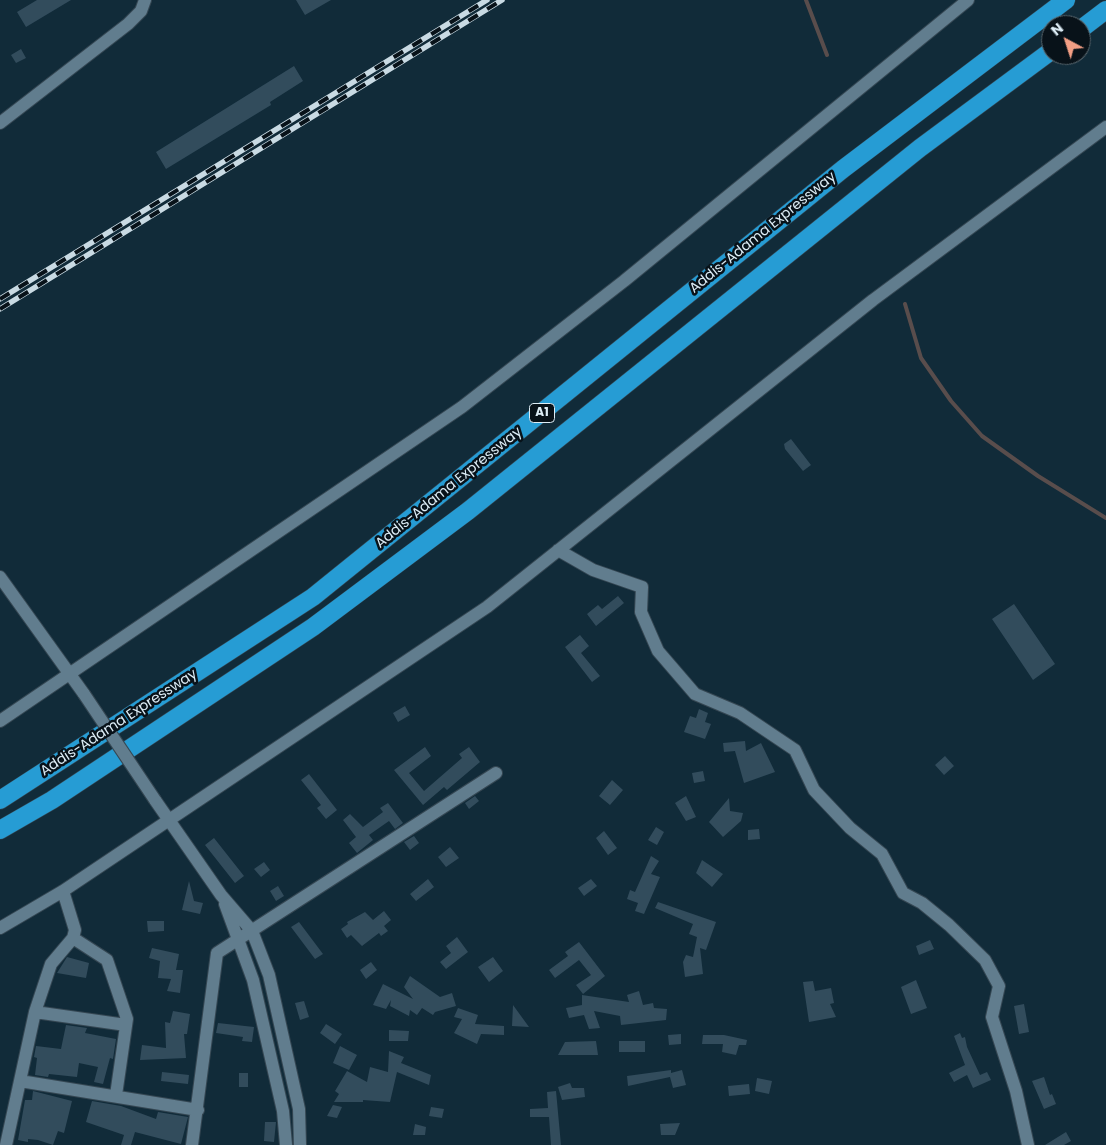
<!DOCTYPE html>
<style>
body{margin:0}
#map{position:relative;width:1106px;height:1145px;overflow:hidden;background:#112b39;font-family:Poppins,sans-serif}
canvas{display:block}
.north{position:absolute;left:1041px;top:15px;width:50px;height:50px;box-sizing:border-box;background:#081219;border:1px solid #5d6a71;border-radius:50%;rotate:320deg;font-size:14px;font-weight:700;line-height:20px;text-align:center;color:#ddedf6}
.north::after{content:'';display:block;margin:auto;width:18px;height:22px;background:#f39f85;clip-path:polygon(50% 0,100% 100%,50% 72%,0 100%)}
</style>
<div id="map">
<canvas width="1106" height="1145"></canvas>
<div class="north">N</div>
</div>
<script>
const g = document.querySelector('canvas').getContext('2d');
g.lineJoin = 'round';
function strokePath(path, color, width, dash) { g.strokeStyle = color; g.lineWidth = width; g.lineCap = dash ? 'butt' : 'round'; g.setLineDash(dash || []); g.stroke(path); }
function fillPath(path, color) { g.fillStyle = color; g.fill(path, 'evenodd'); }
function drawText(font, color, halo, rows, align = 'center') {
  g.font = font + ' Poppins,sans-serif'; g.lineWidth = 5; g.setLineDash([]); g.textBaseline = 'middle'; g.strokeStyle = halo; g.fillStyle = color; for (const [text, x, y, turn = 0] of rows) {
    g.save(); g.translate(x, y); g.rotate((+turn || 0) * Math.PI / 180); g.textAlign = isNaN(turn) ? turn : align; if (halo) g.strokeText(text, 0, 0); g.fillText(text, 0, 0); g.restore();
  }
}
const stream = new Path2D(`
 M806 0 827 55
 M905 304 921 358 951 401 982 436 1038 476 1106 518`);
const building = new Path2D(`
 M37 0H71L26 27 17 12Z
 M296 0H331L305 15Z
 M21 49 26 58 16 63 11 55Z
 M294 66 303 81 270 102 271 105 166 169 156 152Z
 M791 439 811 465 803 471 785 449 784 444Z
 M618 596 624 603 596 626 587 614 598 605 602 609Z
 M1014 604 1055 664 1033 680 992 619Z
 M580 635 589 646 581 653 600 676 592 682 565 647Z
 M405 706 410 715 398 722 393 713Z
 M699 709 708 713 705 722 711 724 705 739 684 732 690 716 696 718Z
 M745 741 746 751 761 743 775 772 744 783 735 751 724 752 723 743Z
 M425 747 431 756 409 773 424 791 462 758 459 754 469 747 480 762 447 790 444 787 423 805 394 770Z
 M945 756 954 766 944 775 935 765Z
 M703 771 705 781 694 783 692 773Z
 M309 774 337 810 326 819 317 808 321 805 301 780Z
 M612 780 623 790 610 805 599 796Z
 M475 796 479 801 469 809 465 803Z
 M686 796 696 817 686 821 675 803Z
 M729 798 730 811 743 813 741 821 723 837 709 822Z
 M388 803 403 823 395 829 389 821 369 835 373 840 357 853 349 843 356 837 343 820 350 814 363 827 383 812 380 808Z
 M656 827 664 832 657 845 648 840Z
 M759 829 760 839 748 840V830Z
 M604 831 617 848 608 855 596 838Z
 M414 836 419 843 410 850 404 842Z
 M214 838 244 876 235 883 205 845Z
 M450 847 459 858 446 867 438 857Z
 M651 856 659 861 651 874 660 877 644 914 635 911 638 903 627 899 630 890 635 892Z
 M702 860 723 874 712 887 696 873Z
 M264 862 270 870 261 877 254 869Z
 M428 879 434 887 416 901 410 894Z
 M591 879 597 886 584 896 578 888Z
 M189 881 194 901 203 903 200 914 182 910Z
 M278 886 284 896 276 901 270 891Z
 M658 902 716 922 706 950 700 948 703 974 685 977 683 962 686 955 693 957 697 937 689 934 693 924 655 908Z
 M384 911 391 920 384 926 388 931 381 936 379 933 362 946 351 935 347 938 341 929 348 924 347 922 365 912 373 920Z
 M147 921H164V931L148 932Z
 M299 922 323 954 315 959 291 927Z
 M457 937 468 952 446 969 440 962 451 953 446 946Z
 M930 940 934 949 919 955 916 946Z
 M579 942 605 976 583 994 576 985 591 975 579 960 555 978 549 970 568 956 565 952Z
 M152 948 179 954 176 970H183L180 993 167 991 171 979 158 978 160 961 149 958Z
 M67 957 89 963 86 978 57 973Z
 M493 957 503 971 489 982 478 967Z
 M371 962 377 970 366 979 360 970Z
 M410 976 440 997 452 993 456 1006 435 1012 433 1015 422 1008 417 1015 410 1010 409 1016 390 1006 391 1000 386 1009 373 1005 383 984 413 999 404 987Z
 M916 980 927 1008 911 1014 901 987Z
 M813 981 815 991 831 988 834 1003 830 1004 836 1017 809 1022 803 982Z
 M639 991 643 1005 653 1003 654 1008 667 1009 666 1020 621 1025 620 1016 594 1011 600 1028 589 1029 584 1015 569 1018 566 1008 582 1005V995L629 1002 627 995Z
 M304 1001 309 1017 300 1020 295 1003Z
 M1024 1004 1029 1032 1019 1034 1014 1006Z
 M513 1005 529 1027 512 1026Z
 M458 1008 478 1015 475 1024 504 1026V1035L481 1034 477 1044 454 1033 462 1019 454 1017Z
 M173 1011 190 1014 187 1034H184L186 1058 140 1060 142 1045 166 1048 165 1022 170 1023Z
 M218 1023 254 1027 252 1042 242 1041 243 1037 216 1033Z
 M326 1024 342 1034 335 1044 320 1033Z
 M66 1025 87 1028 85 1033 116 1039 113 1059 110 1058 103 1084 94 1082 98 1067 79 1063 77 1077 49 1074 48 1077 35 1075 37 1058 34 1057 36 1046 61 1049Z
 M389 1030 409 1031 408 1041H389Z
 M960 1033 962 1038 965 1037 967 1047 980 1075 987 1072 991 1080 973 1088 967 1075 954 1082 949 1073 965 1065 954 1036Z
 M681 1034V1044L669 1045 668 1035Z
 M703 1035H724L747 1040 746 1045H739L736 1055 722 1052 723 1044H702Z
 M596 1041 598 1055H558L565 1042Z
 M619 1041H645V1052H619Z
 M340 1046 357 1055 349 1070 333 1063Z
 M389 1051 404 1057 401 1063 431 1075 429 1085 397 1072 390 1102 363 1100V1102H334L339 1094 335 1091 347 1071 367 1082 370 1067 388 1072Z
 M671 1070V1073L682 1070 686 1085 673 1088 670 1077 628 1086 627 1076Z
 M162 1072 189 1075 188 1084 161 1081Z
 M239 1073H248V1087H239Z
 M1044 1077 1050 1095 1052 1094 1056 1104 1044 1109 1032 1081Z
 M757 1078 772 1081 769 1094 755 1091Z
 M570 1083 572 1088H584L585 1097 562 1100 558 1087Z
 M749 1084 750 1094 729 1096 728 1086Z
 M33 1091 72 1101 64 1133 58 1131 53 1145 38 1140 28 1139V1142L18 1140 25 1100H32Z
 M556 1091 561 1145H551L549 1117H530V1109L548 1108 547 1092Z
 M92 1101 121 1106 156 1119 158 1112 188 1117 181 1144 135 1132 131 1145H121L124 1135 86 1122Z
 M333 1105 342 1107 337 1118 327 1116Z
 M431 1107 444 1109 442 1118 429 1116Z
 M265 1122H276L274 1142 264 1141Z
 M680 1123 675 1135H661L660 1124Z
 M415 1124 426 1127 425 1135H413Z
 M1066 1132 1071 1141 1064 1145H1045Z`);
const minor = new Path2D(`
 M0 123 128 24 141 11 145 0
 M558 550 593 570 642 587 641 612 658 651 695 694 740 713 795 750 814 790 850 828 882 854 903 893 922 903 949 925 985 960 999 986 992 1017 1016 1091 1028 1145
 M0 577 84 694
 M0 721 462 407 624 281 968 0
 M155 800 221 895 252 931 269 975 299 1109 300 1145
 M225 904 253 980 283 1111 286 1145
 M0 928 63 891 487 607 873 300 1106 127
 M73 938 107 960 127 1019 116 1095
 M35 1012 126 1025
 M20 1081 198 1110
 M6 1145 35 1012 51 964 73 938 75 930 63 891
 M192 1145 217 953 496 773`);
const highway = new Path2D(`
 M1081 29 1106 10
 M0 800 313 597 843 169 1066 0
 M0 830 52 800 313 627 468 511 920 148 1051 51`);
const rail = new Path2D(`
 M0 299 487 0
 M0 309 502 0`);
const minorBridge = new Path2D(`
 M84 694 155 800`);
const shields = [
 [542,413,25]
];
const shieldNames = [
 ["A1",542,413]
];
const streetNames = [
 ["Addis-Adama Expressway",763,233,-39],
 ["Addis-Adama Expressway",449,488,-39],
 ["Addis-Adama Expressway",119,723,-33]
];
strokePath(stream, '#594d4c', 4);
fillPath(building, '#324c5c');
strokePath(minor, '#354753', 14);
strokePath(highway, '#354753', 19);
strokePath(minor, '#617d8e', 12);
strokePath(highway, '#269cd4', 18);
strokePath(rail, '#c9dae3', 5.5);
strokePath(rail, '#081219', 4, [11]);
strokePath(minorBridge, '#354753', 14, []);
strokePath(minorBridge, '#617d8e', 12);
for (const [x, y, w] of shields) { const box = new Path2D(); box.roundRect(x - w / 2, y - 9.5, w, 19, 4); g.fillStyle = '#081219'; g.fill(box); strokePath(box, '#ddedf6', 1); }
drawText('bold 12px', '#ddedf6', null, shieldNames);
drawText('14px', '#ddedf6', '#081219', streetNames);
</script>
